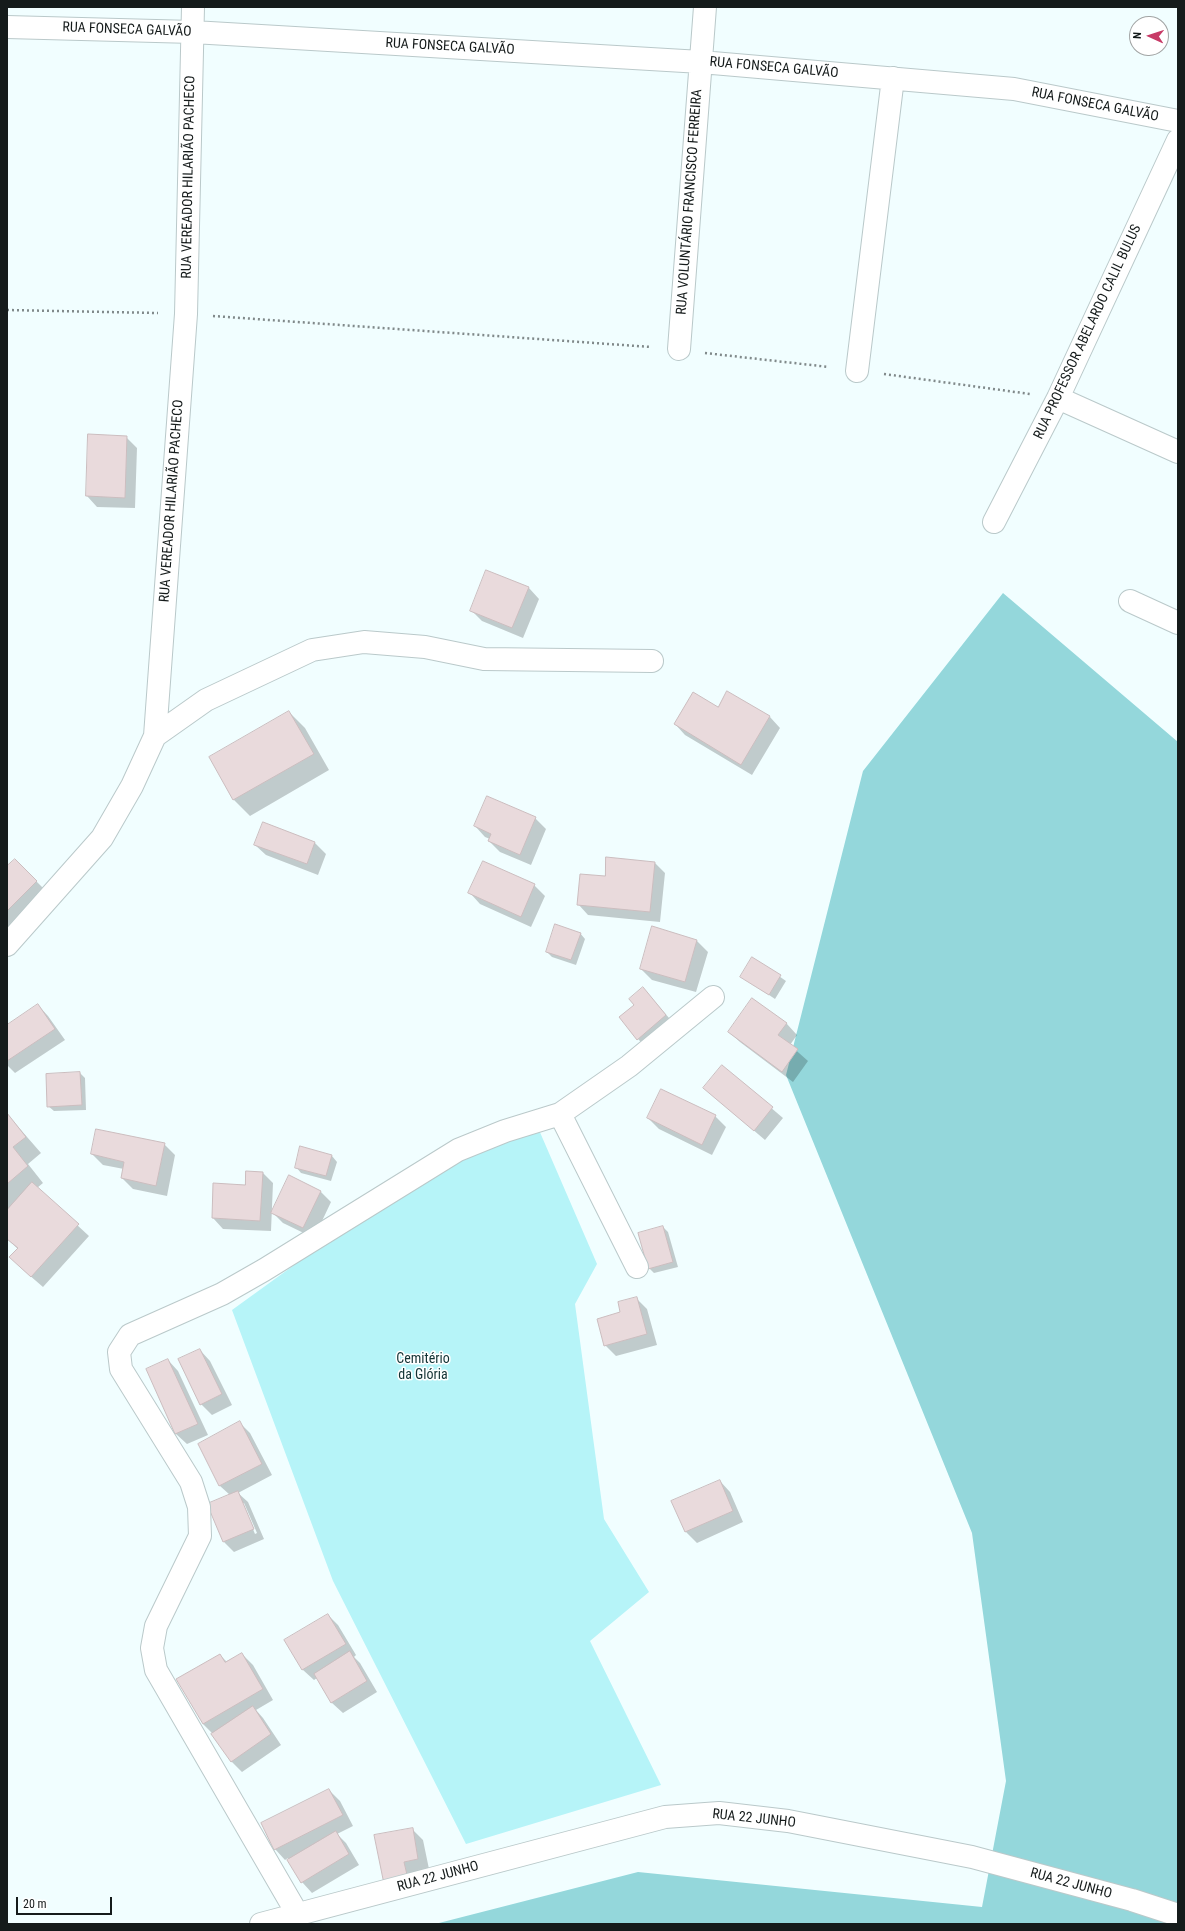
<!DOCTYPE html>
<meta charset="utf-8">
<style>
body{margin:0}
#map{position:relative;width:1185px;height:1931px;overflow:hidden;background:#f1feff;font-family:"Roboto Condensed",sans-serif}
canvas{display:block}
.frame{position:absolute;inset:0;border:8px solid #151b1b;pointer-events:none}
.north{position:absolute;left:1129px;top:16px;width:40px;height:40px;box-sizing:border-box;background:#fff;border:1px solid #a1a4a4;border-radius:50%;rotate:273deg;font-size:11px;font-weight:700;line-height:16px;text-align:center;color:#151b1b}
.north::after{content:'';display:block;margin:auto;width:14px;height:18px;background:#c73a66;clip-path:polygon(50% 0,100% 100%,50% 72%,0 100%)}
.scale{position:absolute;left:16px;top:1897px;width:96px;height:18px;box-sizing:border-box;border:2px solid #151b1b;border-top:0;padding-left:5px;font-size:12px;line-height:14px;white-space:nowrap;color:#151b1b;-webkit-text-stroke:3px #fff;paint-order:stroke}
</style>
<div id="map">
<canvas width="1185" height="1931"></canvas>
<div class="frame"></div>
<div class="north">N</div>
<div class="scale">20 m</div>
</div>
<script>
const g = document.querySelector('canvas').getContext('2d');
g.lineJoin = 'round';
function fillPath(path, color) { g.fillStyle = color; g.fill(path, 'evenodd'); }
function strokePath(path, color, width, dash) { g.strokeStyle = color; g.lineWidth = width; g.lineCap = dash ? 'butt' : 'round'; g.setLineDash(dash || []); g.stroke(path); }
function drawText(font, color, halo, rows, align = 'center') {
  g.font = font + ' "Roboto Condensed",sans-serif'; g.lineWidth = 3; g.setLineDash([]); g.textBaseline = 'middle'; g.strokeStyle = halo; g.fillStyle = color; for (const [text, x, y, turn = 0] of rows) {
    g.save(); g.translate(x, y); g.rotate((+turn || 0) * Math.PI / 180); g.textAlign = isNaN(turn) ? turn : align; if (halo) g.strokeText(text, 0, 0); g.fillText(text, 0, 0); g.restore();
  }
}
const green = new Path2D(`
 M539 1130 597 1264 575 1304 604 1519 649 1592 590 1641 661 1785 466 1844 333 1581 232 1310 344 1229 474 1153Z`);
const forest = new Path2D(`
 M1003 593 1178 742V1924H435L638 1872 982 1907 1006 1781 972 1533 786 1075 863 771Z`);
const shadow = new Path2D(`
 M126 437 137 448 135 508 97 507 87 496Z
 M487 571 529 588 539 599 523 638 482 621 471 610Z
 M727 692 770 717 780 728 752 775 685 735 675 724 718 708Z
 M289 712 305 728 329 770 250 816 234 800 210 757Z
 M535 818 546 829 531 865 500 852 489 841 490 839 485 837 475 826Z
 M263 823 315 843 326 854 318 875 266 855 255 845Z
 M15 860 52 897 7 943V868Z
 M483 862 534 885 545 896 531 927 480 904 470 893Z
 M654 862 665 873 660 922 588 915 578 904 606 877Z
 M653 928 697 941 708 952 696 992 652 980 641 969Z
 M580 933 585 939 576 965 552 957 547 952Z
 M753 958 786 981 775 999 742 977Z
 M643 988 676 1026 649 1050 638 1039 635 1005Z
 M753 999 787 1024 797 1035 790 1045 808 1061 793 1082 740 1042 729 1032Z
 M38 1005 48 1016 65 1040 15 1073 7 1065V1026Z
 M722 1066 783 1118 765 1140 704 1088Z
 M80 1073 85 1078 86 1110 54 1111 48 1106Z
 M7 1114 41 1153 28 1164 43 1183 37 1188 89 1236 43 1287 21 1268 18 1249 7 1239Z
 M715 1116 726 1127 712 1155 659 1129 648 1118Z
 M164 1144 175 1155 167 1196 133 1189 122 1178 124 1169 103 1165 92 1154Z
 M301 1148 332 1156 337 1162 331 1181 301 1173 296 1167Z
 M263 1173 273 1183 271 1231 223 1229 213 1218 246 1186Z
 M321 1192 331 1202 314 1238 283 1223 272 1212Z
 M663 1227 668 1232 678 1267 654 1273 649 1268Z
 M636 1298 647 1309 657 1345 616 1356 605 1345 622 1313Z
 M200 1350 210 1361 232 1405 212 1415 201 1404Z
 M168 1360 178 1371 208 1435 187 1444 176 1434Z
 M240 1423 250 1433 272 1475 238 1493 248 1502 264 1539 234 1552 224 1542 230 1495 220 1486 199 1444ZM242 1503H244L257 1533 255 1534Z
 M720 1481 730 1492 743 1522 697 1543 686 1532 673 1502Z
 M328 1615 338 1625 356 1655 354 1657 360 1663 377 1692 343 1713 332 1703 317 1678 314 1680 303 1670 286 1640Z
 M242 1654 253 1665 273 1700 256 1710 263 1718 281 1745 242 1772 231 1761 213 1734 203 1724 220 1655 227 1662Z
 M329 1790 340 1801 353 1826 337 1834 346 1843 359 1865 312 1893 302 1882 288 1858 285 1860 275 1849Z
 M412 1829 423 1840 429 1869 384 1884Z`);
const building = new Path2D(`
 M88 434 127 436 125 498 86 496Z
 M486 570 529 587 512 628 470 611Z
 M727 691 770 716 741 765 674 724 693 692 718 707Z
 M289 711 314 754 233 800 209 757Z
 M487 796 536 817 520 855 488 841 491 834 474 826Z
 M263 822 315 842 307 864 254 845Z
 M606 857 655 862 650 912 577 905 580 874 605 876Z
 M15 859 37 881 7 911V866Z
 M483 861 535 884 521 917 468 893Z
 M555 924 581 933 571 960 546 952Z
 M652 926 697 940 685 982 640 969Z
 M752 957 781 975 769 995 740 977Z
 M643 987 666 1015 637 1040 619 1017 634 1005 629 999Z
 M752 998 787 1023 778 1035 798 1049 782 1072 728 1032Z
 M38 1004 55 1029 7 1061V1025Z
 M722 1065 773 1107 754 1131 703 1088Z
 M80 1072 82 1105 47 1107 46 1074Z
 M661 1089 716 1115 702 1145 647 1118Z
 M7 1113 26 1137 13 1147 28 1166 7 1184Z
 M96 1129 165 1143 156 1186 121 1178 124 1162 91 1154Z
 M300 1146 332 1155 326 1176 295 1168Z
 M246 1171 263 1172 260 1221 212 1218 213 1183 245 1185Z
 M289 1175 321 1191 303 1228 271 1213Z
 M32 1182 79 1224 31 1277 9 1257 18 1248 7 1239V1210Z
 M663 1226 673 1262 648 1269 638 1233Z
 M637 1297 647 1334 604 1346 597 1319 620 1312 618 1302Z
 M200 1349 222 1394 200 1405 178 1359Z
 M168 1359 198 1424 175 1434 146 1369Z
 M240 1421 262 1464 219 1486 198 1444Z
 M720 1480 733 1511 685 1532 671 1501Z
 M238 1491 254 1529 223 1542 207 1504Z
 M328 1614 346 1644 302 1670 284 1640Z
 M350 1651 367 1681 331 1703 314 1674Z
 M242 1653 263 1689 203 1724 176 1679 220 1654 225 1662Z
 M253 1706 271 1734 231 1762 211 1734Z
 M329 1789 343 1815 274 1850 261 1823Z
 M413 1828 418 1859 404 1862 408 1879 384 1884 374 1835Z
 M336 1831 349 1854 301 1883 287 1860Z`);
const path = new Path2D(`
 M7 310 158 313
 M213 316 651 347
 M705 353 829 367
 M884 374 1030 394`);
const minor = new Path2D(`
 M7 27 193 32 701 62 1014 89 1178 121
 M679 349 705 7
 M857 371 893 78
 M1058 398 1178 452
 M994 522 1058 398 1178 140
 M1130 601 1178 623
 M155 736 206 700 312 650 364 642 425 647 484 659 652 661
 M7 945 102 838 132 786 155 736 186 314 193 7
 M560 1114 637 1267
 M298 1915 156 1670 152 1648 156 1626 200 1536 199 1507 191 1482 121 1369 119 1352 130 1335 222 1294 264 1270 458 1150 505 1131 560 1114 629 1066 713 997
 M261 1924 665 1817 719 1813 788 1821 972 1857 1132 1900 1178 1915`);
const streetNames = [
 ["RUA FONSECA GALVÃO",127,30,2],
 ["RUA FONSECA GALVÃO",450,47,3],
 ["RUA FONSECA GALVÃO",774,68,5],
 ["RUA FONSECA GALVÃO",1095,105,11],
 ["RUA VEREADOR HILARIÃO PACHECO",189,177,-89],
 ["RUA VOLUNTÁRIO FRANCISCO FERREIRA",690,202,-86],
 ["RUA PROFESSOR ABELARDO CALIL BULUS",1088,332,-65],
 ["RUA VEREADOR HILARIÃO PACHECO",172,501,-86],
 ["RUA 22 JUNHO",754,1819,6],
 ["RUA 22 JUNHO",438,1877,-15],
 ["RUA 22 JUNHO",1071,1884,15]
];
const parkNames = [
 ["Cemitério",423,1359],
 ["da Glória",423,1375]
];
fillPath(green, '#b6f4f8');
fillPath(forest, '#94d7db');
fillPath(shadow, '#0003');
fillPath(building, '#e9dadc');
strokePath(building, '#cbbdbf', 1);
strokePath(minor, '#bac9ca', 24);
strokePath(path, '#80898a', 2.5, [2, 3]);
strokePath(minor, '#fff', 22);
drawText('14px', '#151b1b', '#fff', streetNames);
drawText('14px', '#123335', '#fff', parkNames);
</script>
